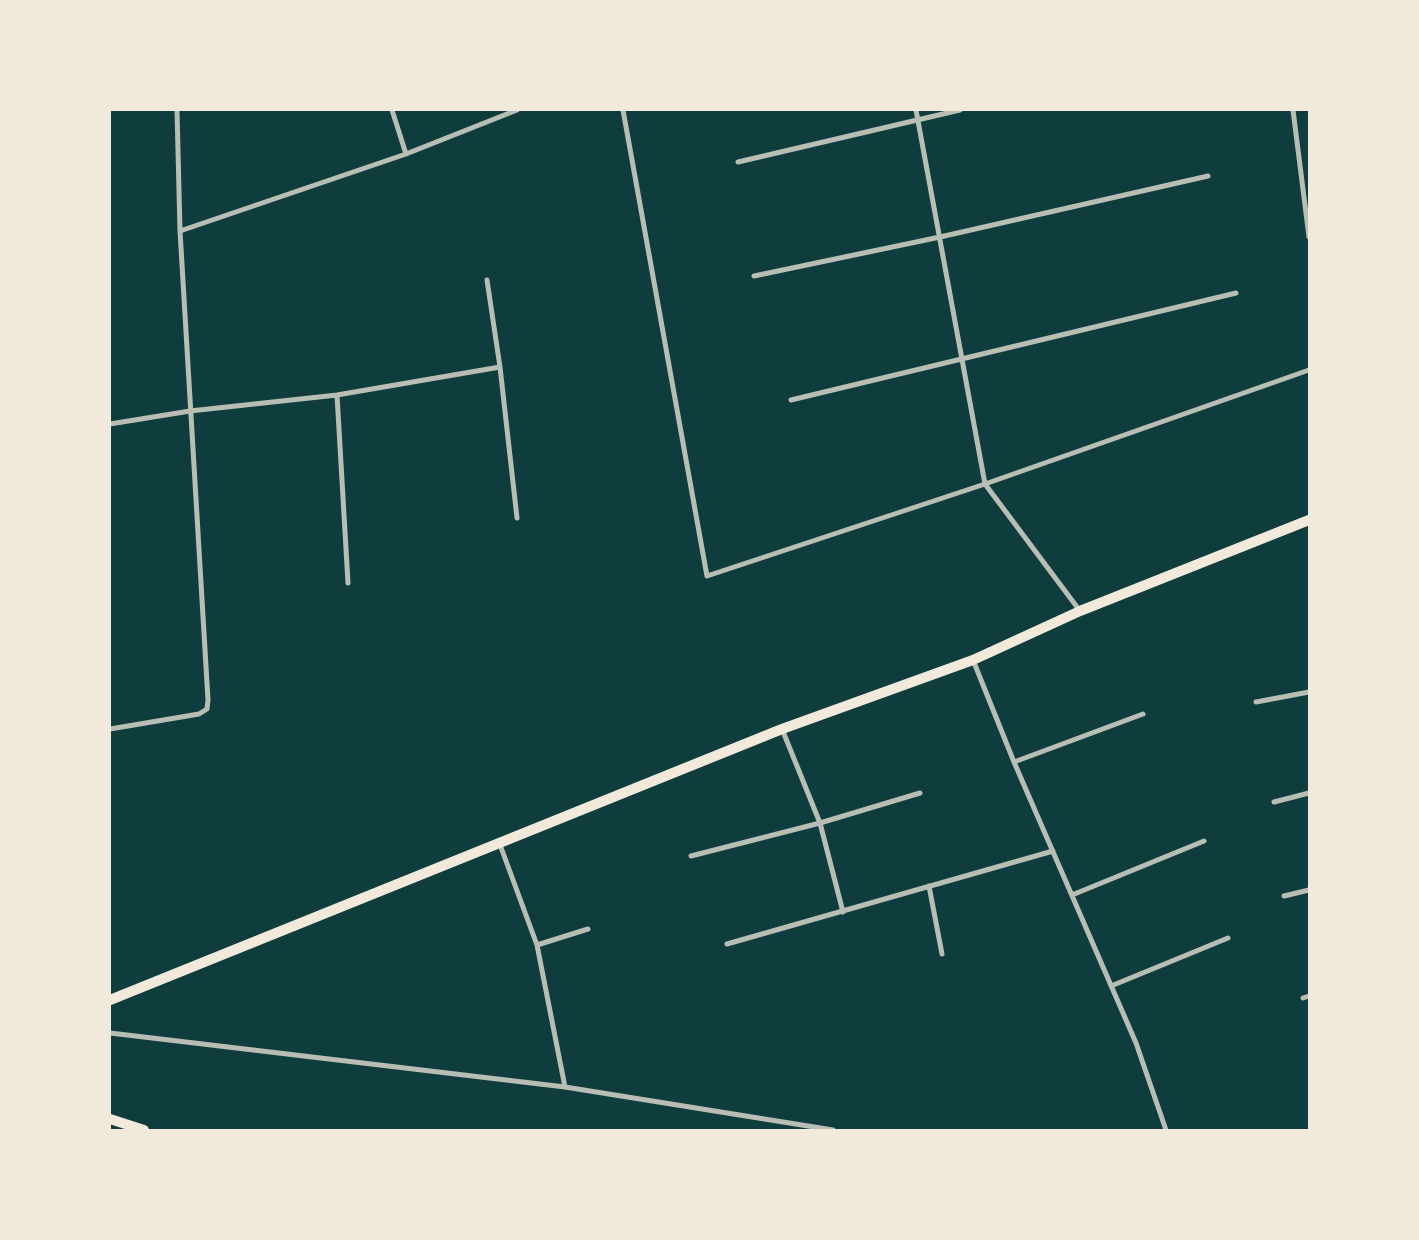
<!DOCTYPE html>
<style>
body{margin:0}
#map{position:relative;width:1419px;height:1240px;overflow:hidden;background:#0f3d3e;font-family:"DM Sans",sans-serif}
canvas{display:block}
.frame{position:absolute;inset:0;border:111px solid #f1e9da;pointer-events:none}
</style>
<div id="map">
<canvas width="1419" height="1240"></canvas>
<div class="frame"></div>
</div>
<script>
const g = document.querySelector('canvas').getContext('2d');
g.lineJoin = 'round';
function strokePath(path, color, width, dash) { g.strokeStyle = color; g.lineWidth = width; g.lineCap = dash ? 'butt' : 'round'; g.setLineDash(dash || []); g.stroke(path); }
const minor = new Path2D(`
 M392 110 406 154
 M623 110 707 576 985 484 1309 370
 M916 110 985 484 1080 611
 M1293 110 1309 237
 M738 162 960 110
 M180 231 406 154 517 110
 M754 276 940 237 1208 176
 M487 280 500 367 517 518
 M337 395 348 583
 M791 400 1236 293
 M110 424 190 411 337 395 500 367
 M973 660 1014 762 1136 1043 1166 1130
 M1256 702 1309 692
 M110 729 199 714 207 709 208 700 180 231 177 110
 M782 729 820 823 843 912
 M1014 762 1143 714
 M1274 802 1309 793
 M499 842 537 945 565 1087
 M691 856 820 823 920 793
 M929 886 942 954
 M1072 895 1204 841
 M1284 896 1309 890
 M727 944 1053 851
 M537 945 588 929
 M1111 986 1228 938
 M1303 998 1309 996
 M110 1033 565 1087 833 1130`);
const secondary = new Path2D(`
 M110 1000 782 729 973 660 1080 611 1309 520
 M110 1119 144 1130`);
strokePath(minor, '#b8beb3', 5);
strokePath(secondary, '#f1e9da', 10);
</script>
